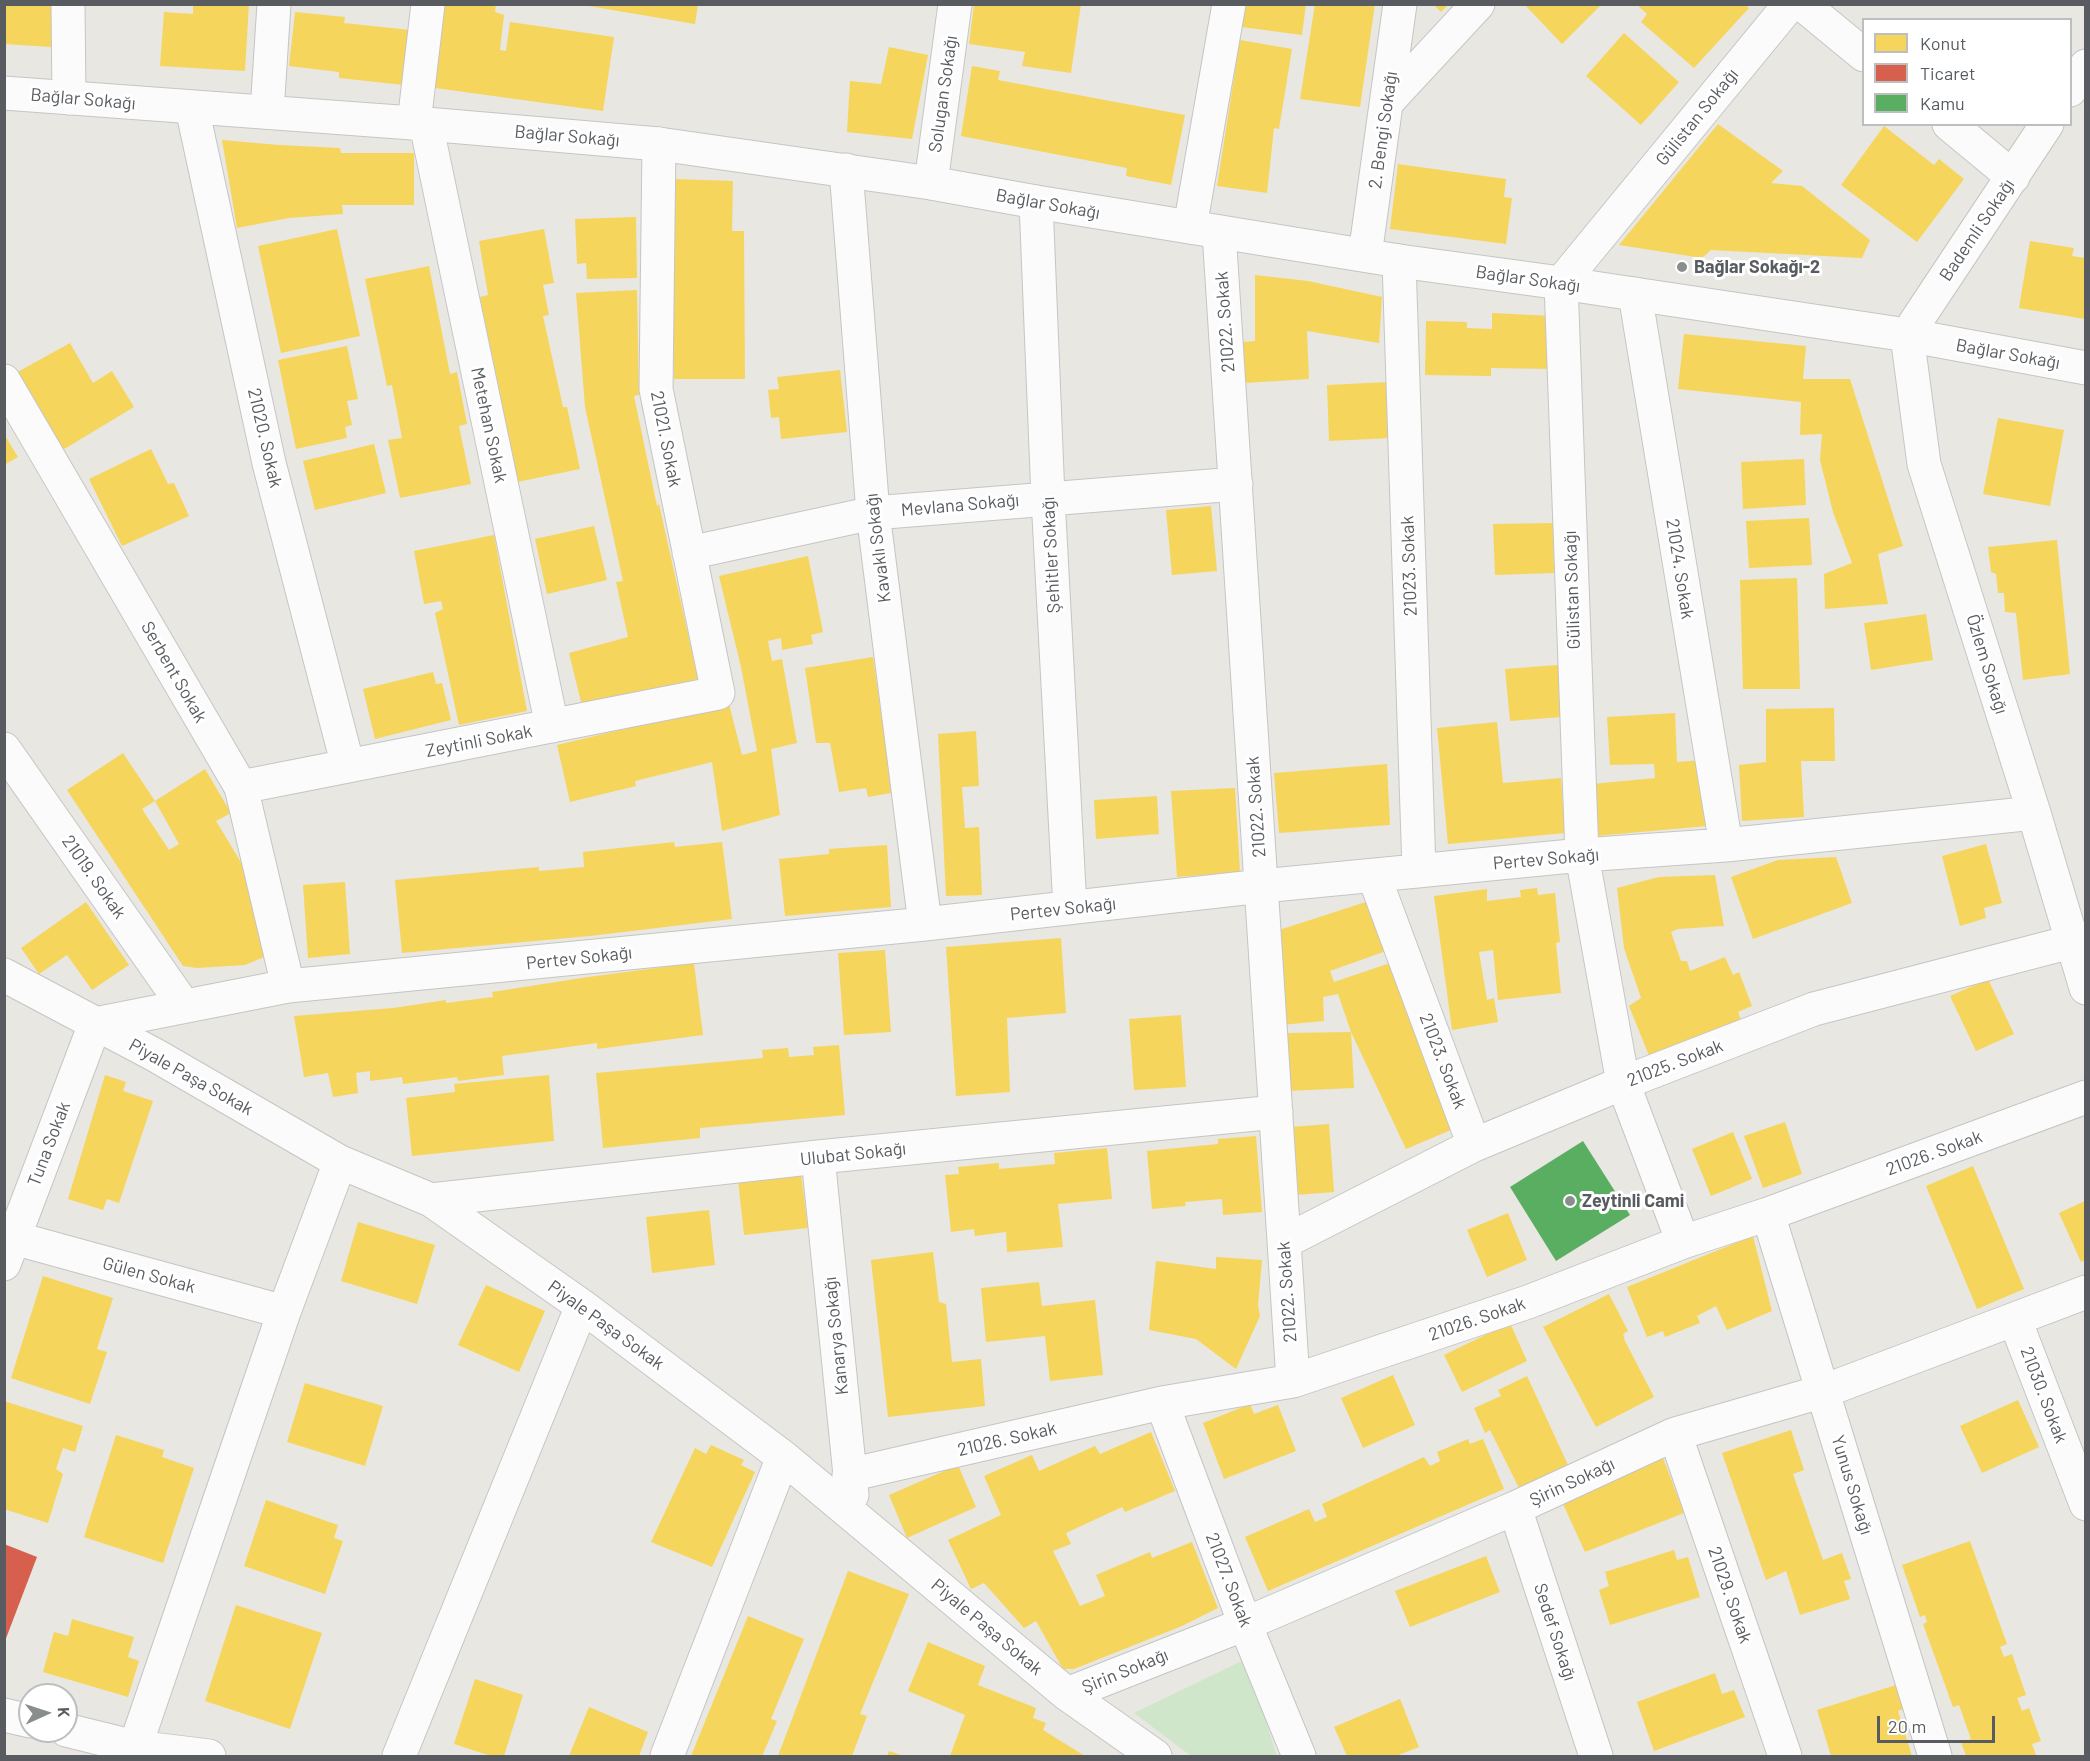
<!DOCTYPE html>
<meta charset="utf-8">
<style>
body{margin:0}
#map{position:relative;width:2090px;height:1761px;overflow:hidden;background:#e8e7e2;font-family:Barlow,sans-serif}
canvas{display:block}
.frame{position:absolute;inset:0;border:6px solid #585c61;pointer-events:none}
.legend{position:absolute;left:1862px;top:18px;width:210px;height:108px;box-sizing:border-box;background:#fff;border:2px solid #bcbec0;margin:0;padding:8px 10px;list-style:none;font-size:18px;color:#585c61}
.legend li{display:flex;align-items:center;gap:12px;height:30px}
.legend b{width:30px;border:2px solid #bcbec0}
.north{position:absolute;left:18px;top:1683px;width:60px;height:60px;box-sizing:border-box;background:#fff;border:2px solid #bcbec0;border-radius:50%;rotate:87deg;font-size:16px;font-weight:700;line-height:24px;text-align:center;color:#585c61}
.north::after{content:'';display:block;margin:auto;width:21px;height:27px;background:#8a8d8e;clip-path:polygon(50% 0,100% 100%,50% 72%,0 100%)}
.scale{position:absolute;left:1877px;top:1716px;width:118px;height:27px;box-sizing:border-box;border:3px solid #585c61;border-top:0;padding-left:8px;font-size:18px;line-height:21px;white-space:nowrap;color:#585c61;-webkit-text-stroke:4px #fff;paint-order:stroke}
</style>
<div id="map">
<canvas width="2090" height="1761"></canvas>
<div class="frame"></div>
<ul class="legend">
<li><b style="height:16px;background:#f6d55c"></b>Konut</li>
<li><b style="height:16px;background:#d6604d"></b>Ticaret</li>
<li><b style="height:16px;background:#5aae61"></b>Kamu</li>
</ul>
<div class="north">K</div>
<div class="scale">20 m</div>
</div>
<script>
const g = document.querySelector('canvas').getContext('2d');
g.lineJoin = 'round';
function fillPath(path, color) { g.fillStyle = color; g.fill(path, 'evenodd'); }
function strokePath(path, color, width, dash) { g.strokeStyle = color; g.lineWidth = width; g.lineCap = dash ? 'butt' : 'round'; g.setLineDash(dash || []); g.stroke(path); }
function drawText(font, color, halo, rows, align = 'center') {
  g.font = font + ' Barlow,sans-serif'; g.lineWidth = 6; g.setLineDash([]); g.textBaseline = 'middle'; g.strokeStyle = halo; g.fillStyle = color; for (const [text, x, y, turn = 0] of rows) {
    g.save(); g.translate(x, y); g.rotate((+turn || 0) * Math.PI / 180); g.textAlign = isNaN(turn) ? turn : align; if (halo) g.strokeText(text, 0, 0); g.fillText(text, 0, 0); g.restore();
  }
}
const green = new Path2D(`
 M1246 1659 1277 1756H1191L1134 1713Z`);
const homes = new Path2D(`
 M4 4H53L51 47 4 44Z
 M193 4H249L245 71 160 66 164 12 193 14Z
 M442 4H496L495 12 504 15 500 50 506 51 510 22 614 37 603 111 435 88Z
 M577 4H698L695 24Z
 M974 4H1081L1071 73 1022 66 1025 52 969 44Z
 M1244 4H1306L1302 35 1242 27Z
 M1315 4H1375L1360 107 1300 99Z
 M1433 4H1449L1441 12Z
 M1524 4H1602L1562 44Z
 M1636 4H1745L1749 8 1694 68 1641 22 1647 14Z
 M295 12 345 17 344 23 410 30 404 85 339 78V72L289 66Z
 M1624 33 1679 82 1641 125 1586 76Z
 M1240 40 1292 49 1279 129 1274 128 1267 193 1217 186Z
 M889 47 928 55 912 139 847 132 850 81 881 84Z
 M972 66 1000 71 998 80 1185 115 1171 185 1126 176 1127 168 961 136Z
 M1718 124 1783 171 1771 183 1802 186 1870 240 1862 258 1711 250 1702 258 1619 245Z
 M1884 126 1934 165 1939 159 1964 179 1917 242 1841 185Z
 M222 140 279 145 340 148 341 153H414V205H342L343 214 289 218 237 228Z
 M1398 164 1506 179 1504 197 1512 198 1506 244 1390 229Z
 M676 179 733 181 732 231H744L745 379H674L673 272Z
 M636 217 637 278 587 279 586 263 577 264 575 219Z
 M337 229 360 336 281 353 258 246Z
 M544 229 554 283 543 285 549 315 543 316 563 407H567L580 469 517 482 480 297 488 295 479 241Z
 M2030 241 2074 248 2072 256 2085 258V319L2019 308Z
 M429 266 450 374 457 372 467 424 459 426 471 484 400 498 388 440 402 438 392 385 387 386 365 279Z
 M1255 275 1308 281 1382 297 1379 343 1307 331 1309 379 1245 383 1243 342 1255 341Z
 M637 290 639 395 634 396 657 506 659 504 698 679 582 706 569 653 628 637 616 582 623 581 585 407 576 293Z
 M1492 313 1551 316 1552 369 1491 368V376L1425 375 1426 321 1467 322V328L1492 329Z
 M1684 334 1806 346 1803 379H1850L1903 546 1878 554 1888 604 1825 609 1824 574 1852 563 1833 512 1820 460 1822 434 1800 435 1801 402 1678 389Z
 M70 343 93 383 112 371 134 407 61 451 14 374Z
 M347 346 358 399 347 401 352 425 345 427 347 438 296 449 278 360Z
 M840 370 847 432 781 439 779 417 771 418 768 390 779 389 777 377Z
 M1388 382 1391 438 1329 441 1327 385Z
 M1998 418 2064 430 2050 506 1983 494Z
 M4 434 18 457 4 465Z
 M374 444 386 493 315 510 303 461Z
 M151 449 168 484 174 483 189 516 122 546 89 479Z
 M1804 459 1806 505 1743 509 1741 462Z
 M1211 506 1217 571 1172 575 1166 510Z
 M1809 518 1812 565 1749 568 1746 521Z
 M1553 523 1554 573 1495 575 1493 524Z
 M594 526 607 580 547 594 535 539Z
 M494 535 527 711 459 725 435 613 443 609 441 601 424 604 414 551Z
 M2057 540 2070 674 2023 680 2016 613 2005 612 2004 593H1998L1996 574 1991 572 1988 547Z
 M808 556 823 632 811 635 813 644 782 650 781 638 768 641 772 661 782 659 797 743 771 749 780 815 722 831 712 762 635 781 636 786 570 802 557 745 729 704 742 755 757 751 741 667 719 576Z
 M1797 578 1800 689H1743L1740 580Z
 M1926 614 1933 660 1871 670 1864 623Z
 M873 657 884 733H888L897 792 868 797 866 788 839 792 830 743H816L805 668Z
 M1558 665 1562 717 1510 721 1505 669Z
 M433 672 436 684 442 683 451 720 375 739 363 689Z
 M1834 708 1835 761H1801L1804 817 1742 821 1739 765 1766 762V709Z
 M1675 713 1677 762 1702 760 1707 826 1596 836 1592 784 1655 778 1654 764 1610 765 1607 717Z
 M1497 722 1503 783 1561 778 1565 833 1448 844 1437 728Z
 M976 731 979 786 962 787 965 828 979 827 982 895 946 896 938 734Z
 M123 753 155 801 142 809 169 850 179 844 155 801 205 769 231 813 216 821 242 864 264 957 245 965 197 968 183 966 67 790Z
 M1387 764 1390 825 1279 833 1274 773Z
 M1235 788 1240 872 1177 877 1171 791Z
 M1157 796 1159 834 1096 839 1094 800Z
 M674 842 675 847 722 842 732 919 590 936 402 953 395 880 539 867V871L584 867 583 852Z
 M1986 844 2002 903 1984 908 1986 918 1960 926 1942 856Z
 M887 845 891 907 785 916 779 859 829 854V849Z
 M1836 857 1852 903 1753 939 1731 877 1778 860Z
 M1715 875 1724 926 1678 929 1671 932 1681 961H1687L1690 971 1725 957 1733 975 1739 972 1752 1006 1738 1012 1742 1023 1650 1058 1629 1006 1641 998 1624 948 1617 888 1659 877Z
 M345 882 350 954 308 958 303 885Z
 M1537 888 1538 895 1555 893 1560 942 1556 943 1561 993 1498 1000 1493 950 1479 952 1487 1000 1494 998 1498 1022 1452 1030 1434 896 1487 889V901L1521 897 1520 890Z
 M1372 900 1389 950 1330 971 1334 982 1390 963 1451 1130 1406 1149 1351 1032 1338 994 1323 997 1324 1021 1281 1025 1276 931Z
 M86 902 129 965 92 990 67 955 39 974 21 948Z
 M1061 938 1066 1013 1007 1018 1010 1092 956 1096 946 947Z
 M885 950 891 1032 844 1035 838 953Z
 M694 963 703 1035 597 1049V1043L502 1056 504 1075 458 1081 457 1077 403 1084 402 1077 370 1081V1071L356 1073 358 1093 333 1097 328 1073 304 1077 294 1016 393 1008 446 1000V1003L493 997 492 992 588 977Z
 M1988 979 2014 1034 1976 1051 1950 996Z
 M1181 1015 1186 1087 1134 1090 1129 1019Z
 M1351 1032 1354 1088 1288 1091V1033Z
 M839 1045 845 1115 700 1128V1138L603 1148 596 1073 763 1058 762 1050 788 1048 789 1057 814 1055 813 1047Z
 M105 1075 126 1082 123 1091 153 1101 119 1203 107 1199 103 1210 68 1199Z
 M549 1075 554 1141 412 1156 406 1098 455 1092 454 1084Z
 M1785 1122 1802 1174 1763 1188 1744 1136Z
 M1329 1124 1334 1192 1295 1195 1291 1127Z
 M1733 1132 1752 1179 1711 1196 1692 1149Z
 M1256 1136 1262 1212 1223 1215 1222 1199 1185 1202 1186 1206 1152 1209 1147 1151 1218 1144V1139Z
 M1107 1148 1112 1199 1058 1204 1063 1247 1007 1252 1006 1232 975 1236 974 1229 951 1232 945 1175 959 1174 958 1167 999 1163V1169L1055 1164 1054 1153Z
 M1973 1166 2024 1289 1977 1309 1926 1186Z
 M801 1173 808 1228 744 1235 738 1180Z
 M2085 1201V1260L2081 1262 2059 1213Z
 M709 1210 715 1265 652 1273 646 1217Z
 M1508 1213 1527 1260 1487 1277 1467 1230Z
 M358 1222 435 1245 417 1304 341 1281Z
 M1753 1236 1772 1311 1727 1330 1716 1306 1697 1316 1700 1323 1665 1337 1663 1331 1647 1337 1627 1287Z
 M933 1252 939 1302 946 1304 952 1362 981 1359 985 1406 888 1417 871 1260Z
 M1216 1257 1262 1260 1258 1305 1260 1316 1236 1369 1196 1339 1149 1330 1156 1261 1216 1269Z
 M43 1276 113 1298 97 1349 107 1352 90 1404 11 1378Z
 M1039 1282 1042 1306 1095 1300 1103 1375 1050 1381 1045 1336 986 1342 981 1288Z
 M486 1285 545 1311 519 1372 458 1345Z
 M1609 1294 1628 1331 1623 1334 1625 1341 1654 1397 1596 1427 1543 1327Z
 M1510 1323 1527 1361 1462 1392 1444 1355Z
 M1393 1375 1415 1425 1363 1448 1341 1398Z
 M1527 1376 1568 1465 1519 1488 1490 1430 1485 1433 1474 1408 1501 1396 1498 1390Z
 M305 1383 383 1406 365 1466 287 1442Z
 M2018 1400 2039 1447 1982 1473 1960 1426Z
 M4 1401 83 1426 75 1452 63 1448 56 1469 63 1474 48 1523 4 1509Z
 M1250 1404 1254 1414 1278 1405 1296 1451 1224 1479 1203 1423Z
 M1791 1430 1804 1470 1793 1474 1823 1560 1842 1553 1851 1579 1844 1581 1850 1599 1800 1615 1786 1571 1766 1580 1722 1453Z
 M1151 1432 1175 1491 1125 1512 1122 1507 1066 1533 1071 1544 1053 1551 1080 1606 1105 1596 1096 1575 1150 1552 1152 1558 1192 1542 1218 1608 1182 1626 1074 1669H1063L1036 1621 1024 1628 984 1583 971 1589 948 1540 1001 1515 984 1476 1032 1455 1039 1471 1095 1446 1100 1454Z
 M116 1435 164 1450 162 1457 194 1468 163 1563 84 1537Z
 M1468 1439 1470 1444 1483 1439 1504 1489 1268 1591 1245 1537 1309 1509 1315 1522 1327 1517 1322 1504 1424 1457 1430 1466 1440 1461 1437 1452Z
 M711 1445 744 1460 741 1465 755 1472 712 1567 651 1542 695 1448 706 1454Z
 M1663 1458 1684 1513 1585 1552 1563 1504Z
 M958 1465 976 1507 907 1538 889 1495Z
 M266 1500 338 1525 334 1538 343 1541 325 1594 244 1566Z
 M1970 1541 2007 1644 2000 1647 2004 1657 2012 1654 2026 1695 2017 1698 2022 1711 2029 1708 2041 1741 2032 1744 2036 1755 2031 1756H1966L1961 1742 1971 1739 1959 1705 1953 1707 1923 1624 1927 1622 1925 1615 1920 1617 1902 1565Z
 M1674 1550 1677 1560 1688 1557 1700 1597 1610 1625 1599 1590 1609 1586 1605 1572Z
 M1486 1556 1500 1592 1410 1627 1395 1591Z
 M848 1571 909 1594 860 1714 867 1716 852 1756H778Z
 M236 1605 322 1633 290 1729 205 1701Z
 M748 1616 804 1639 771 1719 777 1721 766 1747 762 1756H691Z
 M72 1619 134 1637 128 1657 139 1661 128 1697 43 1672 54 1632 68 1636Z
 M928 1642 985 1666 978 1685 1036 1708 1033 1718 1046 1723 1043 1730 1085 1756H950L965 1715 908 1691Z
 M1715 1673 1722 1694 1734 1690 1745 1717 1654 1751 1637 1702Z
 M475 1679 523 1695 504 1756H491L454 1744Z
 M1896 1685 1903 1709 1898 1711 1912 1756H1831L1817 1710Z
 M1400 1699 1419 1747 1396 1756H1347L1334 1727Z
 M589 1707 648 1732 639 1756H569Z
 M889 1751 904 1756H887Z`);
const shops = new Path2D(`
 M4 1544 37 1557 5 1641H4Z`);
const public = new Path2D(`
 M1583 1141 1630 1215 1556 1261 1510 1187Z`);
const minor = new Path2D(`
 M68 4 69 98
 M1802 4 1864 55
 M2070 90 2086 66
 M1387 102 1478 4
 M192 108 269 463 348 766
 M267 112 274 4
 M414 123 428 4
 M426 124 552 726
 M1949 124 2013 177
 M2047 124 1907 335 1924 464 2034 813 2086 988
 M846 170 873 513 925 924
 M931 183 955 4
 M1036 202 1048 498 1070 908
 M1190 227 1229 4
 M1219 232 1293 1381
 M1365 255 1400 4
 M1399 261 1419 871
 M1635 294 1726 845
 M4 381 241 787 288 986
 M689 553 873 513 1236 484
 M4 749 184 1006
 M241 787 718 693 656 389 659 144
 M1374 876 1474 1145
 M4 975 155 1055 340 1162 431 1200 582 1306 783 1457 1067 1694 1155 1756
 M818 1157 852 1495
 M431 1200 818 1157 1276 1112
 M1768 1214 1935 1756
 M14 1238 284 1312
 M1284 1242 1474 1145 1623 1083 1814 1009 2086 938
 M1683 1242 1623 1083 1582 855 1561 283 1790 4
 M4 1264 95 1024 288 986 925 924 1262 886 1582 855 1726 845 2034 813
 M2015 1320 2086 1504
 M1162 1403 1245 1624 1299 1756
 M1675 1434 1785 1756
 M849 1475 1162 1403 1293 1381 1528 1302 1683 1242 1768 1214 2086 1097
 M1515 1508 1596 1756
 M1067 1694 1245 1624 1515 1508 1675 1434 1824 1391 2086 1292
 M4 1715 30 1721
 M66 1730 135 1747 209 1756
 M132 1756 284 1312 340 1162
 M399 1756 582 1306
 M667 1756 783 1457`);
const secondary = new Path2D(`
 M4 93 426 124 659 144 931 183 1036 202 1399 261 1561 283 1907 335 2086 368`);
const markers = [
 [1682,267,6,"#8a8d8e"],
 [1570,1201,6,"#8a8d8e"]
];
const streetNames = [
 ["Solugan Sokağı",943,94,-82],
 ["Bağlar Sokağı",83,99,5],
 ["Gülistan Sokağı",1697,117,-51],
 ["2. Bengi Sokağı",1383,130,-82],
 ["Bağlar Sokağı",567,136,5],
 ["Bağlar Sokağı",1048,204,10],
 ["Bademli Sokağı",1977,230,-56],
 ["Bağlar Sokağı",1528,279,8],
 ["21022. Sokak",1225,322,-94],
 ["Bağlar Sokağı",2008,354,10],
 ["Metehan Sokak",489,425,78],
 ["21020. Sokak",265,438,77],
 ["21021. Sokak",666,439,79],
 ["Mevlana Sokağı",960,505,-5],
 ["Kavaklı Sokağı",878,548,-97],
 ["Şehitler Sokağı",1051,555,-93],
 ["21023. Sokak",1409,566,-92],
 ["21024. Sokak",1680,569,81],
 ["Gülistan Sokağı",1572,590,-92],
 ["Özlem Sokağı",1987,664,73],
 ["Serbent Sokak",174,672,60],
 ["Zeytinli Sokak",479,741,-11],
 ["21022. Sokak",1256,807,-94],
 ["Pertev Sokağı",1546,859,-5],
 ["21019. Sokak",94,877,55],
 ["Pertev Sokağı",1063,909,-6],
 ["Pertev Sokağı",579,958,-6],
 ["21023. Sokak",1443,1061,69],
 ["21025. Sokak",1675,1063,-21],
 ["Piyale Paşa Sokak",191,1077,29],
 ["Tuna Sokak",49,1144,-69],
 ["21026. Sokak",1934,1153,-20],
 ["Ulubat Sokağı",853,1154,-6],
 ["Gülen Sokak",149,1275,15],
 ["21022. Sokak",1287,1292,-94],
 ["21026. Sokak",1477,1319,-19],
 ["Piyale Paşa Sokak",606,1325,36],
 ["Kanarya Sokağı",836,1336,-96],
 ["21030. Sokak",2044,1395,69],
 ["21026. Sokak",1007,1439,-13],
 ["Şirin Sokağı",1572,1482,-25],
 ["Yunus Sokağı",1852,1485,73],
 ["21027. Sokak",1229,1580,69],
 ["21029. Sokak",1730,1595,71],
 ["Piyale Paşa Sokak",987,1627,40],
 ["Sedef Sokağı",1555,1632,72],
 ["Şirin Sokağı",1125,1671,-22]
];
const poiNames = [
 ["Bağlar Sokağı-2",1694,267],
 ["Zeytinli Cami",1582,1201]
];
fillPath(green, '#cfe6cb');
fillPath(homes, '#f6d55c');
fillPath(shops, '#d6604d');
fillPath(public, '#5aae61');
strokePath(minor, '#c5c5c5', 35);
strokePath(secondary, '#c5c5c4', 35);
strokePath(minor, '#fcfbfb', 33);
strokePath(secondary, '#fcfbfb', 33);
for (const [x, y, r, color] of markers) { const dot = new Path2D(); dot.arc(x, y, r, 0, 2 * Math.PI); g.fillStyle = color; g.fill(dot); strokePath(dot, '#fff', 2); }
drawText('18px', '#585c61', '#fff', streetNames);
drawText('bold 18px', '#585c61', '#fff', poiNames, 'left');
</script>
